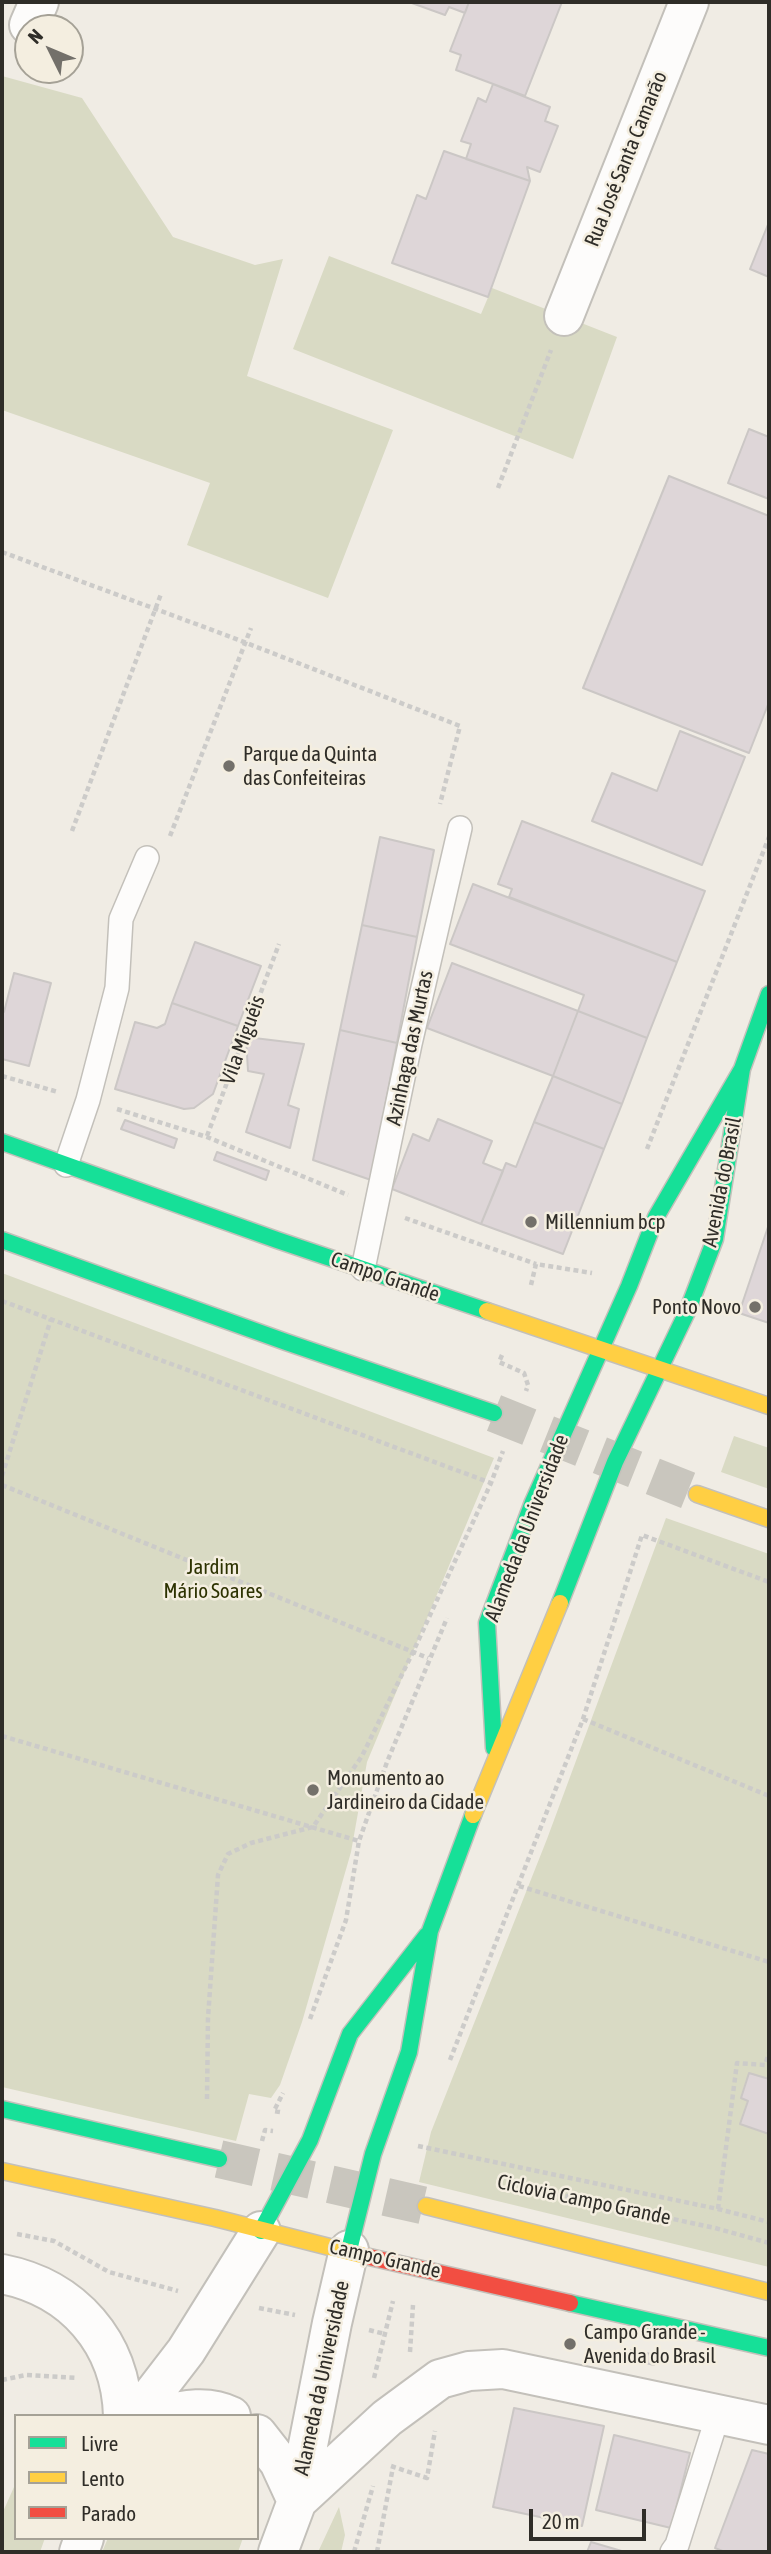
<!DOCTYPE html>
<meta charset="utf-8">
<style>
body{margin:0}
#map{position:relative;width:771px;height:2554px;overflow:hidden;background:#f0ece4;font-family:"Asap Condensed",sans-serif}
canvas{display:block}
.frame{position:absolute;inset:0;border:4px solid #2f2d28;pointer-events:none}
.legend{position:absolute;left:14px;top:2414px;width:245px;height:126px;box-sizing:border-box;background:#f4eee0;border:2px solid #a5a196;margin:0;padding:9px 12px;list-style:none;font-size:21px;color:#2f2d28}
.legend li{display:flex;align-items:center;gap:14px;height:35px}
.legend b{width:35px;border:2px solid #a5a196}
.north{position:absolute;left:14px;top:14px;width:70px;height:70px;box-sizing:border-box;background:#f4eee0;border:2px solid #a5a196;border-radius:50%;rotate:313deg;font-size:19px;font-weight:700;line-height:28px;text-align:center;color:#2f2d28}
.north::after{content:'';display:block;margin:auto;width:24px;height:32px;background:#73706a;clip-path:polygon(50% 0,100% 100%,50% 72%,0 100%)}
.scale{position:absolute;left:529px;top:2509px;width:117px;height:32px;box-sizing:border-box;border:4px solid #2f2d28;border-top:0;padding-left:9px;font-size:21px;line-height:24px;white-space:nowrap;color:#2f2d28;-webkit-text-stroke:5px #f4eee0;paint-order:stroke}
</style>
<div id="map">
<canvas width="771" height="2554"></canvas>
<div class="frame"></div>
<ul class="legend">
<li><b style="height:9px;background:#16e098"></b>Livre</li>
<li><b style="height:9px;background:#ffcf43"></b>Lento</li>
<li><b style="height:9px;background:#f24e42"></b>Parado</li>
</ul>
<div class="north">N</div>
<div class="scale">20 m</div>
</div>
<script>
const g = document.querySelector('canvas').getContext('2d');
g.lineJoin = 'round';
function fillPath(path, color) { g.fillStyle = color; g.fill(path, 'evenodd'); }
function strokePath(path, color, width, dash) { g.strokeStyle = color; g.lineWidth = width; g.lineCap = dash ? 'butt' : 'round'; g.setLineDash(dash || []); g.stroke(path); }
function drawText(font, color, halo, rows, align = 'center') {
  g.font = font + ' "Asap Condensed",sans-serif'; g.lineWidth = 5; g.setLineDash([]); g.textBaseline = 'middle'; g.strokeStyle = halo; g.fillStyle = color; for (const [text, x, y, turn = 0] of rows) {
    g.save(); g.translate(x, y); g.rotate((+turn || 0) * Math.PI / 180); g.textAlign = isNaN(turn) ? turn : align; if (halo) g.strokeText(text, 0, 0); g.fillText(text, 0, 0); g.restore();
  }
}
const green = new Path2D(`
 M2 76 82 98 173 237 255 265 283 259 247 376 393 430 328 598 187 545 210 483 2 410Z
 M329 256 481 314 492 288 617 337 573 459 293 349Z
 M2 1273 494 1458 367 1762 351 1852 302 2022 280 2085 271 2098 249 2094 236 2141 2 2087Z
 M734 1436 769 1448V1489L721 1472Z
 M666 1518 769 1554V2267L419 2182 431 2132 547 1839Z
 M14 2487 16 2488V2538H45L40 2552H2V2514Z
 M339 2507 345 2535 341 2552H318Z
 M108 2538H243L238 2552H102Z`);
const building = new Path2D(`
 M409 2H469L465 13 449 7 445 15Z
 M469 2H562L525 96 456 70 461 55 450 51Z
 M493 84 550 107 545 121 558 126 540 172 527 167 530 181 466 159 471 144 461 141 478 98 486 102Z
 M444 151 530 181 488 297 392 263 417 195 426 199Z
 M769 222V277L750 269Z
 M749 429 769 437V499L728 483Z
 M669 476 769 516V702L749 753 583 688Z
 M680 731 745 757 702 865 592 821 612 773 657 791Z
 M522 821 705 891 677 962 509 897 512 889 498 884Z
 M380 837 434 850 417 937 362 925Z
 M473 884 677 962 647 1038 578 1011 584 995 450 944Z
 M362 925 417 937 397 1043 340 1030Z
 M195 942 261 966 238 1026 172 1003Z
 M452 963 578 1011 553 1076 427 1028Z
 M14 973 51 983 29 1066 2 1059V1012H4Z
 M172 1003 238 1026 213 1094 194 1108 184 1109 115 1089 135 1022 157 1028 165 1024Z
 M578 1011 647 1038 622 1104 553 1076Z
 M340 1030 397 1043 371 1180 313 1160Z
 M246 1037 304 1044 288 1105 299 1109 290 1148 246 1132 264 1074 248 1071Z
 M553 1076 622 1104 604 1149 534 1122Z
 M438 1119 492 1141 483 1163 503 1171 481 1224 392 1189 413 1134 429 1141Z
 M125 1120 177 1139 174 1148 121 1129Z
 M534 1122 604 1149 563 1254 481 1224 506 1163 516 1167Z
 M217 1152 269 1171 266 1180 214 1160Z
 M769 1224V1323L739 1313Z
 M749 2073 769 2079V2134L740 2124 748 2101 741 2098Z
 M631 2350 656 2355 654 2365 629 2359Z
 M514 2408 604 2426 582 2526 493 2507Z
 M614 2435 690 2453 671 2528 596 2510Z
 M752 2450 769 2454V2552H725L715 2548Z
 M591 2542 625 2552H587Z`);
const primaryTunnel = new Path2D(`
 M494 1413 697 1494
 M219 2159 426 2206`);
const path = new Path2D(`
 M498 488 551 350
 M2 552 231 637 460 726 440 804
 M72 831 161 594
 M170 836 251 628
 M2 1076 58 1092
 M117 1109 207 1137 348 1195
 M207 1136 279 944
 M647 1149 769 837
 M405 1218 536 1264
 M531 1285 536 1264 592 1273
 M2 1301 491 1483
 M502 1355 499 1362 524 1373 528 1385 526 1391
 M2 1476 51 1319
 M2 1485 428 1658
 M583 1719 769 1796
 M2 1736 359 1841
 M519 1886 769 1962
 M310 2019 346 1920 359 1841 387 1762 447 1618
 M450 2060 583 1719 642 1535 769 1582
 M207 2099 208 2018 218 1875 228 1854 251 1843 313 1827 362 1756 413 1652 491 1483 503 1451
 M280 2112 274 2111 283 2093
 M262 2141 265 2130 273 2131
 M418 2146 718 2209 769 2222
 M524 2187 715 2228 769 2243
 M718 2209 737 2063 765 2065 769 2053
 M17 2234 54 2241 109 2272 178 2291
 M259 2308 295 2315
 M369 2330 385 2334
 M410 2352 413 2305
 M374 2378 393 2301
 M2 2380 26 2375 77 2378
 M391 2466 427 2478 435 2431
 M354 2552 373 2486
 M377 2552 393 2467`);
const lane = new Path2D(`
 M66 1165 88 1100 117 988 121 919 147 858
 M363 1269 410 1044 460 828
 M672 2552 677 2545 718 2415`);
const street = new Path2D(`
 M29 25 39 2
 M564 316 689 2
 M2 2274C73 2288 121 2342 123 2416
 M136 2416 186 2351 261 2231
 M161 2416C184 2409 209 2405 231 2416
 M257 2434 279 2462 297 2501
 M297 2501 387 2418 440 2379 469 2371 503 2369 769 2425
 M79 2552 84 2538
 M278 2552 297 2501 332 2323 349 2250`);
const fast = new Path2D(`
 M2 1142 277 1240 487 1311
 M2 1240 286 1342 494 1413
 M560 1603 615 1462 687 1312 715 1239 742 1069
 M494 1748 487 1623 533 1502 629 1286 656 1217 742 1069 769 994
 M2 2109 219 2159
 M261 2231 310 2140 350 2034 427 1935
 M349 2250 373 2154 409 2052 430 1931 473 1815
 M570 2303 769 2348`);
const slow = new Path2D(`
 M487 1311 769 1406
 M697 1494 769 1519
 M473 1815 560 1603
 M2 2171 215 2218 365 2256
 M426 2206 769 2292`);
const jam = new Path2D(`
 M365 2256 570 2303`);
const markers = [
 [229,766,7,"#73706a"],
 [531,1222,7,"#73706a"],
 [755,1307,7,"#73706a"],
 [313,1790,7,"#73706a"],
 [570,2344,7,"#73706a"]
];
const streetNames = [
 ["Rua José Santa Camarão",626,159,-68],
 ["Vila Miguéis",243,1040,-70],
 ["Azinhaga das Murtas",410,1048,-78],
 ["Avenida do Brasil",722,1182,-79],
 ["Campo Grande",385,1277,19],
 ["Alameda da Universidade",527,1528,-69],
 ["Ciclovia Campo Grande",584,2200,12],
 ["Campo Grande",385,2259,13],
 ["Alameda da Universidade",322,2378,-78]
];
const poiNames = [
 ["Parque da Quinta",243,754],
 ["das Confeiteiras",243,778],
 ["Millennium bcp",545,1222],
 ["Ponto Novo",741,1307,"right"],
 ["Monumento ao",327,1778],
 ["Jardineiro da Cidade",327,1802],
 ["Campo Grande -",584,2332],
 ["Avenida do Brasil",584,2356]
];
const parkNames = [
 ["Jardim",213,1567],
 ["Mário Soares",213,1591]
];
fillPath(green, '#d9dac4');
fillPath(building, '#ded6d8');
strokePath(building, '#cbc7c5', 2);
strokePath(primaryTunnel, '#c9c6be', 38, [38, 19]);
strokePath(lane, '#c3c0ba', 26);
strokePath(street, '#c3c0ba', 42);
strokePath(fast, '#c3c0ba', 19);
strokePath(slow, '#c3c0ba', 19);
strokePath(jam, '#c3c0ba', 19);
strokePath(path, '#cccbc9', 4.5, [5, 3.5]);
strokePath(lane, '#fdfcfb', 23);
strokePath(street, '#fdfcfb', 38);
strokePath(fast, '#16e098', 16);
strokePath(slow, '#ffcf43', 16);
strokePath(jam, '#f24e42', 16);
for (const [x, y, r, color] of markers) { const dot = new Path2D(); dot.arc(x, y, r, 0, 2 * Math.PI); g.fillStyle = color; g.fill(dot); strokePath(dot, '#f4eee0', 2.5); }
drawText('21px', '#2f2d28', '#f4eee0', streetNames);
drawText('21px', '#2f2d28', '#f4eee0', poiNames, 'left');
drawText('21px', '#2d3201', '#f4eee0', parkNames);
</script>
